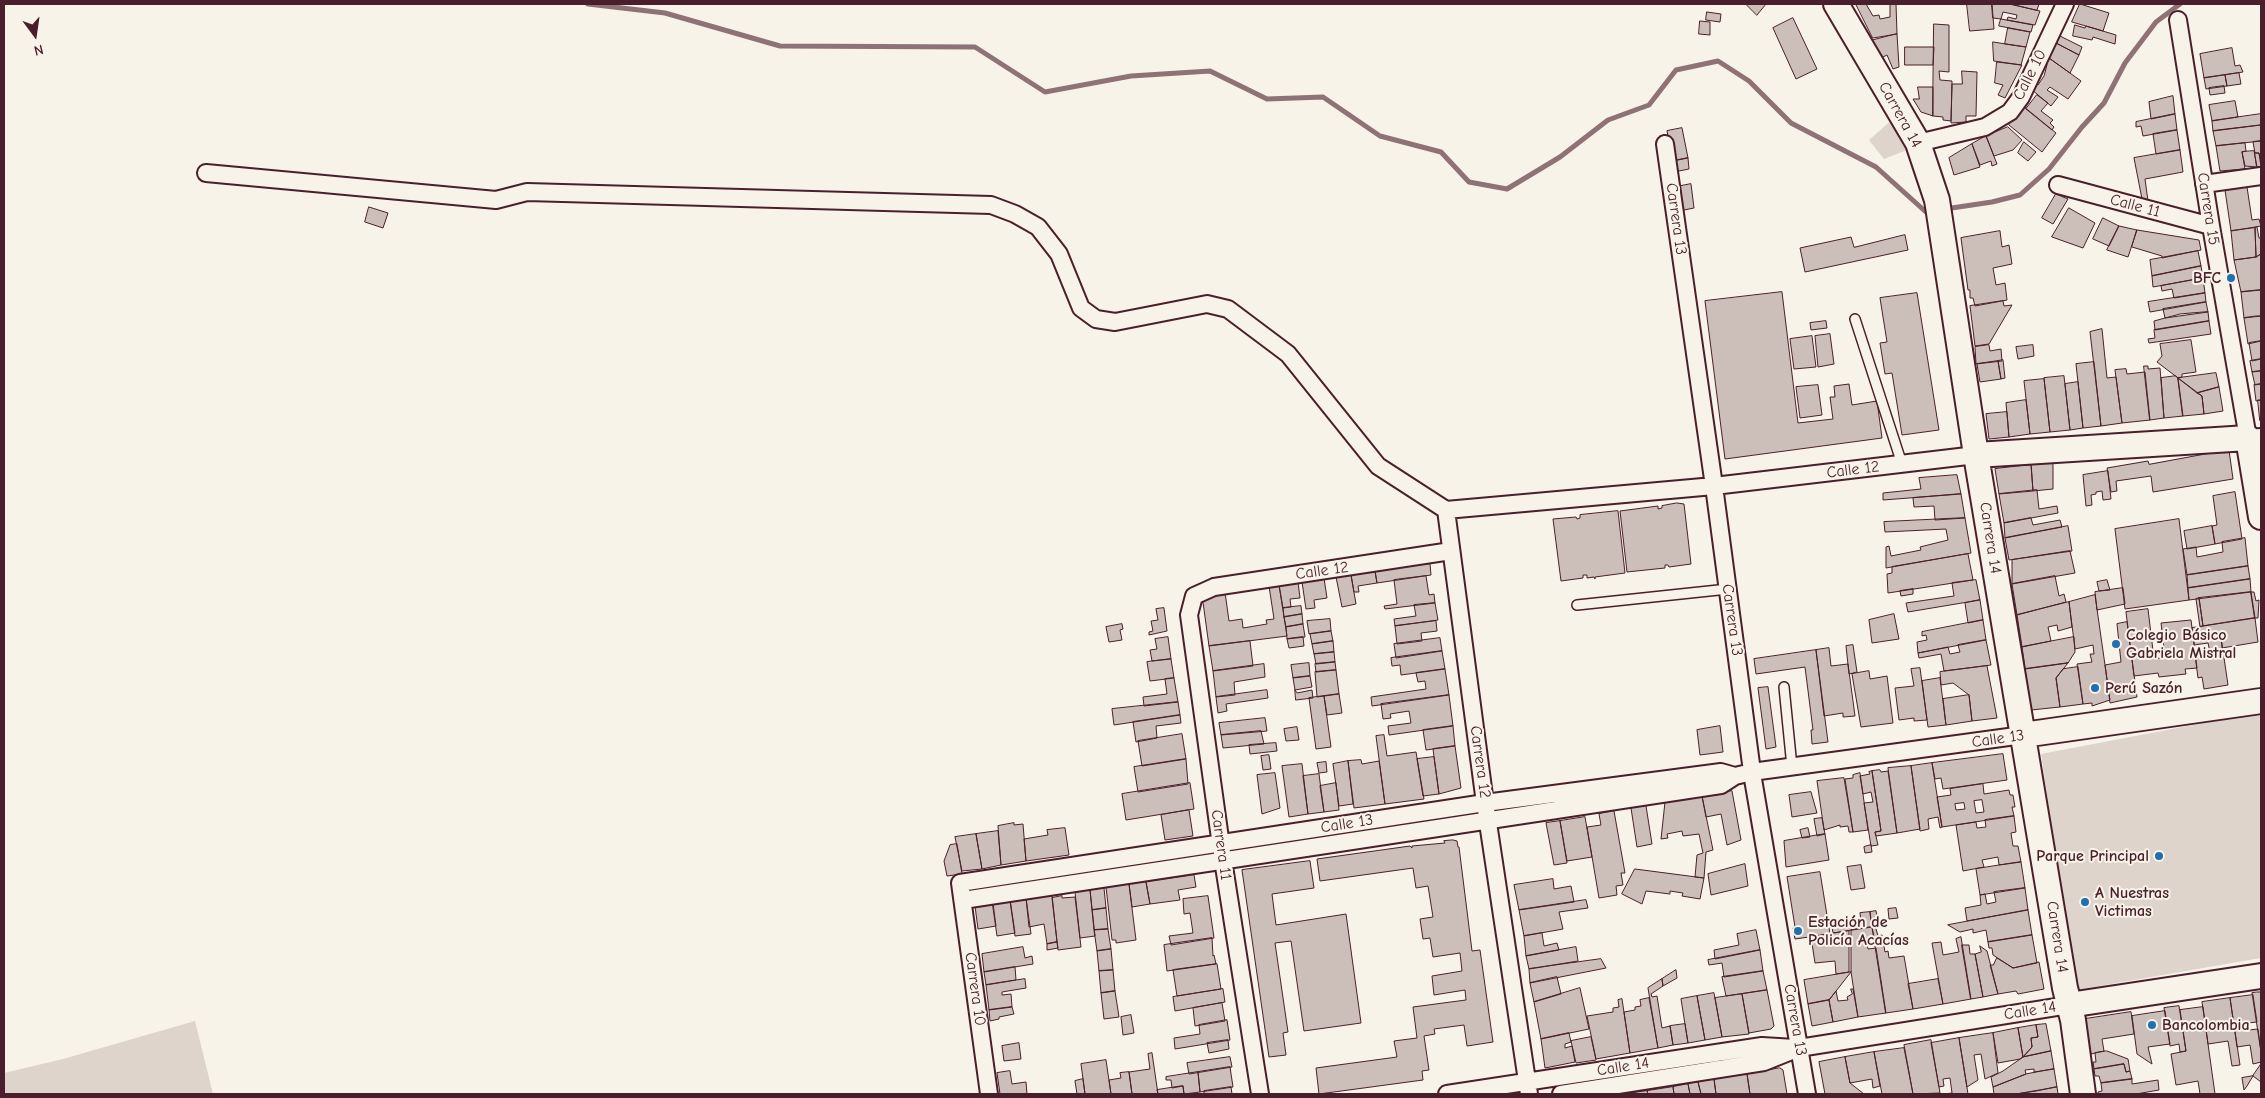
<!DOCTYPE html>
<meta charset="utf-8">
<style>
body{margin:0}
#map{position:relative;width:2265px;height:1098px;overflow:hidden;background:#f7f3e8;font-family:"Comic Neue",sans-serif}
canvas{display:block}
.frame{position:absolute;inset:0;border:5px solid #4a1f2b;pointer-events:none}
.north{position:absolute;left:10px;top:10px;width:50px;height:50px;-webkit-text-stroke:4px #f7f3e8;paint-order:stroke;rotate:166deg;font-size:14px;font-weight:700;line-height:20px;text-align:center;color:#4a1f2b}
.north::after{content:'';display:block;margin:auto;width:18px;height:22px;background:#4a1f2b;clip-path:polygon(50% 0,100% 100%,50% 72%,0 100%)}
</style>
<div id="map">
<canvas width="2265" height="1098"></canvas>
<div class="frame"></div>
<div class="north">N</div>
</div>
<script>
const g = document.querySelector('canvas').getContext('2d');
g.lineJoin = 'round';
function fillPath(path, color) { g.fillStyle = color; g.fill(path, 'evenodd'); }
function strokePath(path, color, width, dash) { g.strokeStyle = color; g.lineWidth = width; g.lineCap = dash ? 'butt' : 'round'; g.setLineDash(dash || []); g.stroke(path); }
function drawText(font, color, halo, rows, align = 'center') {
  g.font = font + ' "Comic Neue",sans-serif'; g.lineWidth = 4; g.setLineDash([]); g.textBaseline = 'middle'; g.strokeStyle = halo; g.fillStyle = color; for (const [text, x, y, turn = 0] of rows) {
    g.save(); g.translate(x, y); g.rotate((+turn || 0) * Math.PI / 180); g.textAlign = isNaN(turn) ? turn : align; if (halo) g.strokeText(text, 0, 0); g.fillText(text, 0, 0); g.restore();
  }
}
const green = new Path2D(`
 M1894 118 1907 150 1884 159 1869 140Z
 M2261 712V958L2076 990 2041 754Z
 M195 1021 213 1094H4V1073L63 1059Z`);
const stream = new Path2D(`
 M588 4 665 13 780 46 975 47 1045 92 1131 76 1210 71 1267 99 1323 97 1380 136 1441 152 1469 182 1507 189 1560 157 1608 120 1649 105 1676 70 1718 61 1749 81 1791 123 1876 167 1926 212 1932 211
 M1945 209 1992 202 2020 195 2049 169 2082 127 2104 103 2125 63 2156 22 2180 4`);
const building = new Path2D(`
 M1746 4H1766L1757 15Z
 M1856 4H1866L1873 16 1879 15 1880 19 1890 17V4H1896L1897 34 1873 38Z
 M1967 4H1992L1994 29 1970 31Z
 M1992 4H2010L2040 11 2035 25 2007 20 2008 17 2016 19 2017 15 2003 12 2001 19 1993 18Z
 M2010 4H2039L2037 10Z
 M2080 4 2109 13 2103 31 2072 22Z
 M1707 12 1721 14 1720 22 1706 20Z
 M1793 18 1817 69 1796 79 1773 28Z
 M2001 19 2033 25 2031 32 1999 26Z
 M1700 21 1710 22V35L1699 34Z
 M1934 24 1949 25V72L1939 71 1940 80 1952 81 1951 121 1943 120V117L1933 116Z
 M2075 25 2085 28 2086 26 2116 35 2115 44 2093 37 2092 40 2073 36Z
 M2008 28 2030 32 2026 47 2005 44Z
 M1897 34 1899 67 1893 69 1887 55 1881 58 1870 41Z
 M2060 36 2082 47 2079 55 2056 43Z
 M1993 42 2026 47 2021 65 1994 61Z
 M2056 43 2079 55 2070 73 2049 58Z
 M1905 47H1934L1933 65H1905Z
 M2232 48 2235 66 2240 65 2243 72 2204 78 2200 54Z
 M2049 58 2081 81 2068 99 2050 87 2047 90 2058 97 2051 106 2031 89 2035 83 2038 85 2044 76Z
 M1997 62 2022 65 2005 98 1998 95 2003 85 1995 83Z
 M1962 71 1977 72 1976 116H1966V122L1951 123 1952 84H1962Z
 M2239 73 2241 84 2227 86 2225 75Z
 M2225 75 2227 86 2206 89 2204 78Z
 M2224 86 2225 93 2210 95 2209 88Z
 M1918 87H1933V116L1921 112 1913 99H1919Z
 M2037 95 2048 103 2041 111 2053 120 2050 123 2054 127 2052 130 2026 109Z
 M2173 96 2175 114 2151 119 2149 102Z
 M2235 101 2238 117 2212 121 2209 105Z
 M2023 106 2056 133 2042 152 2009 125Z
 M2175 114 2177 130 2143 136 2141 126 2136 127V122Z
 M2261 114V125L2213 131 2212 121Z
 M2260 125H2261V141L2216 146 2213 131Z
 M2008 127 2022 140 2013 150 1994 156 1986 136Z
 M1682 128 1688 158 1673 161 1667 131Z
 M2177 130 2180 150 2156 154 2153 134Z
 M1986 136 1997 164 1992 166 1991 161 1980 165 1972 144Z
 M2261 141V158H2260L2259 153H2255L2253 142Z
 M2024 142 2036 152 2028 161 2018 153Z
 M2245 143 2246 151 2242 152 2245 169 2220 171 2216 146Z
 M1972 144 1980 167 1954 175 1949 158Z
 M2180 150 2183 172 2145 179 2148 201 2142 199 2134 158Z
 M2254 151 2257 167 2245 166 2242 152Z
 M2255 153H2259L2261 167H2257Z
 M1688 158 1689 169 1674 172 1673 161Z
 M1691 184 1694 208 1679 211 1676 187Z
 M2247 187 2252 220 2259 219 2261 226 2231 231 2225 190Z
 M2056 194 2068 199 2053 224 2042 218Z
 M369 207 388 213 383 228 365 222Z
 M2069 208 2095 223 2083 248 2052 237Z
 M2103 218 2119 226 2109 246 2093 239Z
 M2119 226 2137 230 2128 257 2107 250Z
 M2257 227 2259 238H2261V254L2256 257 2255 228Z
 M2255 228 2256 257 2234 260 2231 231Z
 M2137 230 2199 240 2201 250 2162 258V256L2132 247Z
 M2000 231 2002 247 2009 245 2012 264 1993 268 1996 285 2005 283 2007 300 1975 306 1973 298H1970V290H1968L1961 238Z
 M1905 235 1908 250 1805 272 1800 248 1851 237 1854 247Z
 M2198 251 2201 266 2152 276 2150 260Z
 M2261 254V290L2241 292 2234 260 2256 257Z
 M2201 266 2203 278 2153 287 2152 276Z
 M2203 278 2205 293 2174 298 2172 289 2162 291 2161 286Z
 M2261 290V316L2244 318 2241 292Z
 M1782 292 1798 423 1833 419 1830 397H1835L1834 386 1849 384 1852 405 1877 401 1882 438 1725 459 1705 301Z
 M1917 293 1939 430 1902 435 1892 373 1885 374 1880 343 1887 342 1880 298Z
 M2205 293 2206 302 2150 312 2148 302Z
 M2003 301 2004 306 2012 305 1989 344 1975 346 1970 306Z
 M2206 302 2208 312 2165 318 2163 309Z
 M2208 312 2209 321 2155 330 2154 321 2180 314Z
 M2256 316H2261V341L2248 344 2244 318Z
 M1826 321 1827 328 1811 330 1810 323Z
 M2209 321 2211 334 2149 343 2148 339 2155 338 2154 330Z
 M2102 329 2107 378 2116 377 2122 423 2101 426 2090 332Z
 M1830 334 1834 364 1818 367 1815 336Z
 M1812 336 1816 367 1794 369 1790 339Z
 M2191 340 2196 372 2182 374V377L2178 378 2157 362 2162 356 2160 344Z
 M2261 341V359L2252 361 2249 343Z
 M1989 345 1990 351 2001 349 2002 361 1976 364 1975 347Z
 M2033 345 2034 356 2018 359 2016 347Z
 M2261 359V371L2252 372 2250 361Z
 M2003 360 2005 378 2001 379 1998 361Z
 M1998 361 2001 379 1980 382 1977 364Z
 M2094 362 2101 426 2083 428 2076 364Z
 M2144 366H2148V369L2160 368 2164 418 2150 420Z
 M2126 369 2127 374 2145 372 2150 420 2122 423 2115 370Z
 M2261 371V384L2255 385 2252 372Z
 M2216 373 2219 387 2197 393 2178 378Z
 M2064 376 2070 430 2050 432 2044 378Z
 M2176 376 2178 378 2183 416 2164 418 2161 378Z
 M2178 378 2202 396 2204 414 2183 416Z
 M2044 379 2050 432 2030 434 2024 381Z
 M2078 382 2083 428 2070 430 2065 384Z
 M2261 384V400L2256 401 2254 385Z
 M1818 385 1822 415 1800 418 1796 387Z
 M2219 387 2223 411 2204 414 2202 396 2197 393Z
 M2026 400 2030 434 2009 437 2006 403Z
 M2258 400H2261V422L2260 421Z
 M2007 412 2009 437 1989 439 1986 414Z
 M2229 450 2233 479 2153 492 2151 476 2116 481 2117 491 2111 492 2107 468 2148 461 2149 464Z
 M2052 462 2053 465V489L2033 491 2031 463Z
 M2026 465H2031L2033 491 1999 494 1995 469Z
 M2108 471 2111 499 2103 500 2102 491 2096 492V494L2091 495 2092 505 2086 506 2083 475Z
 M1957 475 1961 494 1883 500V493L1921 489 1919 478Z
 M2037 490 2039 509 2057 506 2058 513 2004 523 1999 494Z
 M2235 492 2242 539 2215 544 2212 526 2217 525 2213 496Z
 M1961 494 1965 518 1935 520 1934 506 1914 507 1913 498Z
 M1677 503 1684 504 1691 564 1669 567 1668 565H1665V568L1627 572 1620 511 1658 506V509L1662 508V506Z
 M1618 511 1625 573 1595 577V579L1594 577 1587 578V575H1583V578L1561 581 1553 519 1576 517 1577 519 1580 518V515Z
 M1965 518 1971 553 1886 568V547L1889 546 1891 556 1921 550 1920 547 1948 540 1946 529 1885 532 1884 522Z
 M2031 518 2033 525 2060 520 2062 527 2005 538 2004 523Z
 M2179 519 2189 600 2125 609 2115 529Z
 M2068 526 2072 551 2009 560 2005 538Z
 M2212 526 2215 544 2187 549 2184 531Z
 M2245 538 2248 566 2187 575 2183 549 2196 547 2197 557 2223 552 2222 542Z
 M2070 551 2075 573 2012 584V560Z
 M1968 554 1973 580 1888 593 1887 574 1892 573V567Z
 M1430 564 1431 575 1377 583 1375 571Z
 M2248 566 2250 579 2188 588 2187 575Z
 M1375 571 1377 583 1358 586 1359 592H1354L1351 575Z
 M1351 575 1356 604 1342 607 1336 577Z
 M1426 576 1429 595 1434 594 1435 603 1385 609 1384 606 1397 604 1394 580Z
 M2055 576 2059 596 2064 594 2066 602 2017 615 2012 584Z
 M1324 578 1327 598 1314 600 1315 608 1306 609 1302 582Z
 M2250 579 2251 592 2189 600 2188 588Z
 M1976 580 1980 600 1908 612 1906 603 1954 596 1952 583Z
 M2107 580 2110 590 2099 591 2097 582Z
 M1298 582 1300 598 1290 599 1291 607 1283 608 1279 585Z
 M1279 585 1287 636 1209 646 1202 595 1225 592 1229 621 1242 619 1243 628 1267 624 1266 620 1274 619 1269 586Z
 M2123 588 2125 604 2097 610 2095 592Z
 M1913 589V594L1901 596 1900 591Z
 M2251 592 2255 618 2203 626 2199 598Z
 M2251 592H2254L2256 601 2259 600 2258 618H2255Z
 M2095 595 2110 700 2092 706V703L2083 704 2077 664 2092 662 2090 654H2094L2093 645 2075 649 2069 602Z
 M2199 598 2203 626 2200 627 2196 599Z
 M1980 600 1983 620 1968 623 1965 603Z
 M2069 602 2072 627 2058 631 2057 625 2048 627 2051 641 2022 647 2017 615Z
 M1435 603 1438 620 1395 626 1394 619 1416 616 1414 605Z
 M1301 606 1302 614 1284 617 1283 608Z
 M1164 608 1167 631 1149 635V632L1153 631 1151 621 1158 620 1156 609Z
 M2148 609 2154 659 2165 657 2161 623 2191 620 2197 668 2185 669 2186 674 2159 677 2158 673 2134 676 2126 612Z
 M1302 614 1303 624 1286 627 1284 617Z
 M1894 614 1899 639 1872 643 1869 620Z
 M2255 618 2258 642 2222 648 2221 637 2208 640 2207 635 2193 637 2192 628Z
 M1330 619 1331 631 1309 634 1307 621Z
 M1983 620 1986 640 1918 653 1917 642 1927 640 1926 635 1922 636V632Z
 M1436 621 1437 631 1421 633 1422 641 1397 644 1395 626Z
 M2127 622 2137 697 2110 703 2105 665 2121 662 2117 624Z
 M1122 624 1123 629 1120 630 1122 640 1109 642 1106 627Z
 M1303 624 1305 637 1287 639 1286 627Z
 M1331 631 1333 641 1312 644 1310 634Z
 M1168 637 1171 659 1152 661 1150 650 1157 649 1155 639Z
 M1303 637 1304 646 1289 648 1287 639Z
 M2074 637 2075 652 2068 663 2025 669 2022 647Z
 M2221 637 2228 685 2204 689 2202 677 2198 678 2195 655 2210 652 2208 643 2194 645V642Z
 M1440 638 1442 651 1396 658 1394 644Z
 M1986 640 1991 665 1944 671 1941 654 1919 658 1918 653 1948 647 1950 654 1960 652 1958 645Z
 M1250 641 1253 666 1213 671 1209 646Z
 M1333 641 1334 652 1314 654 1312 644Z
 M1853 645 1857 672 1849 674 1846 646Z
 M1829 648 1831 666 1848 664 1855 716 1843 717V713L1824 716 1816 650Z
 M1816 650 1828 742 1812 744 1811 730H1813L1805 667 1756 674 1754 659Z
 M1442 651 1445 669 1401 675 1400 665 1392 666 1391 658Z
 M1334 652 1335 662 1316 664 1314 654Z
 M1171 659 1174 678 1150 681 1147 662Z
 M1335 662 1336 670 1316 672 1315 664Z
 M1309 663 1310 676 1293 678 1291 665Z
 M2068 663 2056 678 2060 707 2031 710 2025 669Z
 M1264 664 1265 677 1234 682 1235 695 1216 697 1213 671Z
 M1987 666 1997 718 1972 721 1969 695 1953 683 1941 685 1940 672Z
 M2078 667 2083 704 2060 707 2056 678 2063 669Z
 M1920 668 1927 720 1914 721V718L1899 720 1895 688 1914 686 1911 669Z
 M1445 669 1449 695 1372 706 1371 697 1426 689 1425 681 1418 682 1416 673Z
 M1336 670 1339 694 1317 697 1315 672Z
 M1869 671 1870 679 1887 676 1893 723 1861 727 1852 674Z
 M1310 676 1312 687 1295 690 1293 678Z
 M1174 678 1178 702 1144 706 1143 697 1167 694 1165 679Z
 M1940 678 1946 725 1928 727 1922 681Z
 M1768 687 1776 747 1766 749 1758 688Z
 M1267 690 1268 698 1226 704 1227 711 1218 713 1216 697Z
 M1295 690 1297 693 1312 690 1313 698 1296 700Z
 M1339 694 1342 713 1327 715 1324 696Z
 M1449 695 1453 726 1389 735 1388 726 1411 723 1409 711 1390 714 1391 718 1383 719 1381 704Z
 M1969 695 1972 721 1946 725 1943 699Z
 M1324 696 1331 747 1316 749 1309 698Z
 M1178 702 1180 715 1114 725 1112 709Z
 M1180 715 1181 723 1156 726 1157 738 1136 742 1133 722Z
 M1265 718 1267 731 1221 735 1219 723Z
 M1453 726 1455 746 1426 750 1423 730Z
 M1720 726 1723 752 1700 755 1697 730Z
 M1297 727 1299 740 1286 741 1284 729Z
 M1261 731 1264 744 1223 748 1221 735Z
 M1182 734 1186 759 1142 766 1138 741Z
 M1384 735 1387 756 1416 752 1424 799 1385 804 1376 736Z
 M1276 743 1277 751 1250 754 1249 745Z
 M1455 746 1461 788 1439 794 1433 749Z
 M2003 754 2007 780 1943 789 1941 778 1935 779 1932 763Z
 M1269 755 1271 769 1263 770 1261 756Z
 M1434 757 1439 794 1423 796 1417 759Z
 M1186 759 1188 784 1138 792 1134 767Z
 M1361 760 1362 764 1379 761 1385 804 1354 808 1348 761Z
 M1348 761 1353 804 1339 806 1333 764Z
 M1326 762 1327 772 1319 773 1317 763Z
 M1932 763 1942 827 1940 828 1938 817 1928 819 1929 829 1920 831 1911 766Z
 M1302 764 1308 814 1289 817 1282 766Z
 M1911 766 1920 829 1897 833 1888 768Z
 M1880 770 1881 772 1888 771 1897 833 1876 836 1875 832 1881 831 1872 771Z
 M1872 771 1881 831 1875 832 1878 845 1871 846 1864 803 1873 802 1871 792 1863 794 1860 776 1870 774 1869 772Z
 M1275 773 1280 808 1262 814 1257 775Z
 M1860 773 1868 830 1853 832 1845 779 1853 778V775Z
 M1319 774 1324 812 1308 814 1303 776Z
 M1844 778 1853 832H1849L1848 826 1840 827V825L1824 830 1817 781Z
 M1190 783 1194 809 1126 820 1122 794Z
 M1336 783 1339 810 1324 812 1320 786Z
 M1983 784 1984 794 2009 790 2010 795H2013L2015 807H2012L2014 816 1942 827 1937 797 1951 795 1950 789ZM1982 800 1984 812 1976 813 1974 801ZM1964 803 1965 809 1956 810 1955 804Z
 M1732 791 1741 840 1727 845 1721 814 1706 817 1702 796Z
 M1811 792 1817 813 1792 817 1789 795Z
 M1702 796 1713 850 1706 852 1704 878 1695 877 1697 855 1703 853 1699 834 1683 836 1682 831 1667 834 1668 838 1661 839 1665 802Z
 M1646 806 1652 844 1637 847 1631 808Z
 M1189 810 1193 836 1165 840 1161 815Z
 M1614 811 1625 873H1621L1623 885 1616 886 1617 895 1599 898 1587 827 1601 825 1599 814Z
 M2014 816 2016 832 2011 833 2013 846H2018L2021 862 1999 865 1998 857 1982 860 1984 867 1963 871 1956 825 1976 822 1977 828 1986 827 1985 820Z
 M1585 817 1592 857 1567 861 1560 821Z
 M1822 818 1825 834 1817 836 1814 819Z
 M1560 821 1567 863 1554 865 1546 823Z
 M1014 823V825L1023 824 1026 861 1001 865 998 826Z
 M1065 828 1069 855 1026 861 1024 839 1048 835 1047 830Z
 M1808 828 1810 837 1802 838 1800 830Z
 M998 831 1001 865 982 869 976 834Z
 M976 834 982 869 962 871 955 837Z
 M1825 834 1829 860 1786 867 1784 841Z
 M1453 840 1457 841 1458 847H1459L1472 951 1480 950 1493 1042 1467 1046 1464 1025 1434 1029 1435 1034 1424 1036 1429 1070 1422 1071 1423 1080 1319 1094 1316 1068 1397 1057 1394 1041 1417 1038 1413 1007 1466 1000 1465 990 1434 995 1432 976 1462 971 1460 953 1433 957 1430 938 1423 939 1420 919 1433 917 1428 886 1416 888 1413 868 1320 881 1317 859 1410 846 1412 848V846L1445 843 1444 841Z
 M957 844 962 874 947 876 944 861 950 845Z
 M1871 845 1872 852 1865 853 1864 847Z
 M1310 861 1314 888 1272 894 1276 925 1346 914 1361 1023 1304 1031 1291 941 1275 943 1288 1032 1283 1033 1286 1055 1269 1057 1242 870Z
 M2021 862 2025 888 1980 895 1976 869Z
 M1745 864 1748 886 1711 895 1708 874Z
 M1861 865 1865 888 1851 890 1847 867Z
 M1635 869 1704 878 1700 899 1682 896 1683 893 1670 891V894L1646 891 1642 904 1622 894Z
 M1820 872 1830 934 1795 939 1793 928 1795 927 1787 877Z
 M1194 875 1196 887 1178 890 1180 900 1150 904 1146 882Z
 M1553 879 1554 889 1571 886 1574 902 1519 910 1514 885Z
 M1146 882 1150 904 1132 907 1129 884Z
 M1129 884 1136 940 1116 943V940H1112L1106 887Z
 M1104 888 1106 908 1092 910 1090 890Z
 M2025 888 2028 910 1967 921 1965 908 1981 905 1980 895 1985 894 1987 904 1996 902 1994 892Z
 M1090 890 1095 936 1080 938 1075 892Z
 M1052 895 1057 942 1047 944 1044 924 1029 927 1026 898Z
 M1062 896V898L1075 897 1081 947 1058 950 1052 898Z
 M1208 896 1214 938 1171 945 1169 936 1193 933 1190 913 1184 914 1183 899Z
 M1026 898 1031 934 1015 936 1010 901Z
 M1010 899 1015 933 997 936 992 901Z
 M1586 900 1588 908 1559 912 1563 929 1524 936 1519 910Z
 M993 903 996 926 978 929 975 906Z
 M1106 908 1108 929 1094 930 1092 910Z
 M1896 908 1898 918 1889 919 1888 909Z
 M2028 910 2032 935 1988 942 1986 930 1973 933V929L1960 932 1948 925Z
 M1876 911 1878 921 1871 922 1870 912Z
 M1870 912 1872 927 1833 933 1832 927 1861 922 1860 913Z
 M1872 925H1875L1878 936 1882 935 1885 952 1888 951 1889 958 1904 956 1913 1009 1886 1013Z
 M1872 927 1874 937 1866 938 1868 949 1876 948 1886 1013 1858 1017 1851 972V930Z
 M1108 929 1111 949 1097 951 1094 930Z
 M1756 930 1760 950 1715 959 1714 950 1739 945 1737 934Z
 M1849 931V972L1836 974 1835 961 1815 963 1811 937Z
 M1542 933 1544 946 1557 943 1559 950 1526 956 1524 936Z
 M2032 935 2037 963 2013 968 1993 955 1992 948H1989L1988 942Z
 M1961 937 1971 999 1943 1004 1932 943 1941 942 1943 955 1959 952 1956 939Z
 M1212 938 1213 956 1214 955 1216 964 1167 971 1164 945Z
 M1057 942 1058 948 1047 950V944Z
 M1962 945H1969L1970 954H1975L1983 997 1971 999Z
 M1980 946 1987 951 1998 994 1983 997 1975 954 1981 952Z
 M1023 947 1025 958 1032 956 1033 964 984 972 982 954Z
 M1576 947 1578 961 1529 969 1526 956Z
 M1111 949 1113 970 1099 971 1097 951Z
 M1760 950 1763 971 1724 977 1722 963 1709 965 1708 960Z
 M1997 958 2013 968 2039 962 2044 989 2018 994 2016 991 1998 994 1990 965H1993Z
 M1601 959 1606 968 1530 983 1529 969Z
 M1217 964 1221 989 1177 996 1173 970Z
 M1015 967 1016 980 986 985 984 972Z
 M1113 970 1115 991 1101 993 1099 971Z
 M1676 970 1677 978 1663 986 1662 979Z
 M1763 971 1767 990 1726 996 1722 977Z
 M1851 972 1829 1000 1808 1004 1804 980Z
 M1557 977 1561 994 1534 1002 1530 983Z
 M1025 979 1026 988 1002 992V995L1011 994 1012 1007 989 1010 986 985Z
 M1662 979 1663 986 1651 994 1652 997 1657 996 1662 1028 1670 1026 1673 1045 1658 1048 1648 988Z
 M1938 979 1943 1004 1913 1009 1908 984Z
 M1580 988 1589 1029 1541 1039 1534 1002Z
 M1223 989 1225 1002 1175 1011 1173 997Z
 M1851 989H1853L1858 1017 1833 1022 1829 1000 1836 991 1838 1001 1848 1000 1847 997 1852 994Z
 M1767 990 1774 1026 1771 1029 1749 1033 1742 994Z
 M1115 991 1119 1017 1104 1019 1101 993Z
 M2257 992H2261V1052L2252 993Z
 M1714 993 1722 1037 1705 1040 1697 996Z
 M1742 994 1749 1034 1722 1037 1715 998Z
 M2253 995 2257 1022 2248 1023 2249 1030 2258 1029 2261 1052V1062L2253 1064 2250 1045 2237 1047 2230 998Z
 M1697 996 1705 1040 1688 1043 1681 999Z
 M1649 998 1658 1048 1630 1053 1624 1012 1635 1010V1007L1641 1006 1640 1000Z
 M2230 998 2240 1065 2232 1066 2228 1041 2208 1044 2202 1002Z
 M1622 999 1630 1053 1596 1059 1587 1016 1613 1012V1008L1619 1007 1618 1000Z
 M1829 1000 1833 1022 1812 1026 1808 1004Z
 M1222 1003 1225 1021 1195 1026 1193 1008Z
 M2179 1006 2186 1051 2180 1052 2179 1044 2170 1046 2164 1008Z
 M1012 1007 1014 1014 999 1017V1019L990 1021 989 1010Z
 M2203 1007 2208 1044 2215 1094H2200L2198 1081 2176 1085 2171 1054 2186 1051 2180 1010Z
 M2165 1011 2170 1044 2148 1047 2152 1064 2137 1054 2132 1016Z
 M2131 1012 2134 1034 2102 1039 2104 1051 2091 1054 2085 1019Z
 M1131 1015 1134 1033 1123 1035 1121 1017Z
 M1227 1020 1230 1040 1175 1049 1174 1038 1200 1034 1199 1025Z
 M1685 1024 1688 1043 1673 1045 1670 1026Z
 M2046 1024 2051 1051 2023 1057 2032 1047 2031 1038 2038 1037 2036 1025Z
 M2036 1025 2038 1037 2031 1038 2032 1047 2023 1057 2018 1028Z
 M2018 1028 2023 1057 2020 1059 1998 1063 1993 1033Z
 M1569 1033 1571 1042 1565 1044V1048L1572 1046 1575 1062 1545 1068 1541 1039Z
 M1993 1033 1998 1073 1985 1079 1981 1054 1974 1055 1978 1080 1967 1087 1959 1038Z
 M1591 1037 1596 1060 1576 1063 1571 1041Z
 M1959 1038 1968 1094H1944L1952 1093 1950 1078 1943 1079 1944 1086 1939 1087 1931 1043Z
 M1228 1040 1229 1049 1209 1053 1207 1043Z
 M1931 1040 1940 1093 1913 1094 1904 1045Z
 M1019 1043 1021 1059 1004 1061 1002 1046Z
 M1904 1048 1913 1094H1882L1874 1052Z
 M2051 1051 2054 1069 2034 1072V1069L2025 1070 2026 1074 1993 1087 1991 1077 2003 1071 2023 1057Z
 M2107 1051 2128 1059 2130 1071 2126 1072 2124 1064 2094 1069 2093 1062H2096L2095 1053Z
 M1874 1052 1880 1086 1873 1088 1872 1079 1850 1083 1845 1057Z
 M1152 1053 1158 1094H1132L1129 1072 1150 1069 1148 1054Z
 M1230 1057 1232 1067 1189 1074 1187 1063Z
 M1845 1057 1850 1083 1864 1094H1825L1819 1062Z
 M1106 1060 1111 1094H1085L1081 1064Z
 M2124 1064 2126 1072 2130 1071 2132 1079 2101 1083 2099 1076H2095L2094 1069Z
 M2261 1064V1082L2253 1076Z
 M1230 1067 1233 1087 1200 1092 1198 1072Z
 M1780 1068 1783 1070 1787 1094H1750L1747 1074Z
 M2054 1069 2057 1087 2016 1094H1994L1993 1087 2026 1074Z
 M1010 1071 1012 1084 1026 1082 1027 1094H1000L997 1073Z
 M1129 1072 1132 1094H1111L1109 1080 1121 1078 1120 1073Z
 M1198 1072 1200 1092 1184 1094 1183 1086 1172 1088 1171 1080H1166V1077Z
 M1747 1074 1750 1094H1716L1714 1079Z
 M2253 1076 2247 1086 2244 1090 2242 1078Z
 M1083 1079 1085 1094H1077L1075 1081Z
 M1714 1079 1716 1094H1701L1698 1082Z
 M2132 1079V1084L2158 1080 2159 1090 2136 1094H2098V1092L2102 1091 2101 1083Z
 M1698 1082 1701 1094H1690L1688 1084Z
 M1688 1084 1690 1094H1674L1673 1087Z
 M1183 1086 1184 1094H1158L1157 1090Z
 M1231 1087 1232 1094H1204V1091Z
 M1673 1087 1674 1094H1648L1647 1091Z
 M2057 1087 2058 1094H2016L2036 1091Z
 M1647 1091 1648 1094H1625L1630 1093Z`);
const lane = new Path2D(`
 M1855 319 1902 464
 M1577 605 1728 589
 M1784 687 1792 767`);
const street = new Path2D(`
 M2178 20 2211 226 2248 438 2261 437
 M1918 143 1985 127 2010 112 2021 97 2065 4
 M1665 144 1714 486 1753 779 1807 1094
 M206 173 496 200 527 192 991 205 1015 214 1038 227 1059 254 1081 308 1096 319 1115 322 1207 304 1228 309 1288 354 1378 466 1446 510 1485 803 1529 1094
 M2204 184 2261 176
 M2058 185 2211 226
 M1446 510 1714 486 1976 455
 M963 900 1721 785 1735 776 1752 772 2023 735
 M989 1094 960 883 1485 803 1721 772 1735 776
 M1260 1094 1223 860 1189 615 1194 596 1214 587 1451 551
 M1447 1094 1762 1046 1795 1048
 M1561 1094 1764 1062 1799 1048 2069 1005`);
const secondary = new Path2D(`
 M1836 4 1918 143 1937 200 1976 455 2065 988 2073 1020 2083 1094
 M1976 455 2248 438 2261 517
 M2023 735 2261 701
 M2069 1005 2261 976`);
const markers = [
 [2231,278,5,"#1f6fb2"],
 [2116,644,5,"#1f6fb2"],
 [2095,688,5,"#1f6fb2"],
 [2159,856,5,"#1f6fb2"],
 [2085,902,5,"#1f6fb2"],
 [1798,931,5,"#1f6fb2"],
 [2152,1025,5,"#1f6fb2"]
];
const streetNames = [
 ["Calle 10",2030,75,-63],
 ["Carrera 14",1900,115,61],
 ["Calle 11",2135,206,15],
 ["Carrera 15",2208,209,81],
 ["Carrera 13",1676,219,82],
 ["Calle 12",1853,470,-7],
 ["Carrera 14",1990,538,81],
 ["Calle 12",1322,571,-8],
 ["Carrera 13",1732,620,82],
 ["Calle 13",1998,739,-8],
 ["Carrera 12",1480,762,82],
 ["Calle 13",1347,824,-9],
 ["Carrera 11",1221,845,82],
 ["Carrera 14",2057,937,81],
 ["Carrera 10",975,989,82],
 ["Calle 14",2030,1011,-9],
 ["Carrera 13",1795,1020,80],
 ["Calle 14",1623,1067,-9]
];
const poiNames = [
 ["BFC",2221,278,"right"],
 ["Colegio Básico",2126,635],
 ["Gabriela Mistral",2126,653],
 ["Perú Sazón",2105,688],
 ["Parque Principal",2149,856,"right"],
 ["A Nuestras",2095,893],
 ["Victimas",2095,911],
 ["Estación de",1808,922],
 ["Policía Acacías",1808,940],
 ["Bancolombia",2162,1025]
];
fillPath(green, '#ded4cc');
strokePath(stream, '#8e7275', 5);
fillPath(building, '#ccbfb9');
strokePath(building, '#4a1f2b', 1);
strokePath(lane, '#4a1f2b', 12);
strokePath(street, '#4a1f2b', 20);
strokePath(secondary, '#4a1f2b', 28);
strokePath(lane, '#f7f3e8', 9);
strokePath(street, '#f7f3e8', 16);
strokePath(secondary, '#f7f3e8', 24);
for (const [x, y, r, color] of markers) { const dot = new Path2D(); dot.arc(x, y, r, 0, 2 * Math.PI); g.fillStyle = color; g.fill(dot); strokePath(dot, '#f7f3e8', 2); }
drawText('16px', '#4a1f2b', '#f7f3e8', streetNames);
drawText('bold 16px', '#4a1f2b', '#f7f3e8', poiNames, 'left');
</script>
